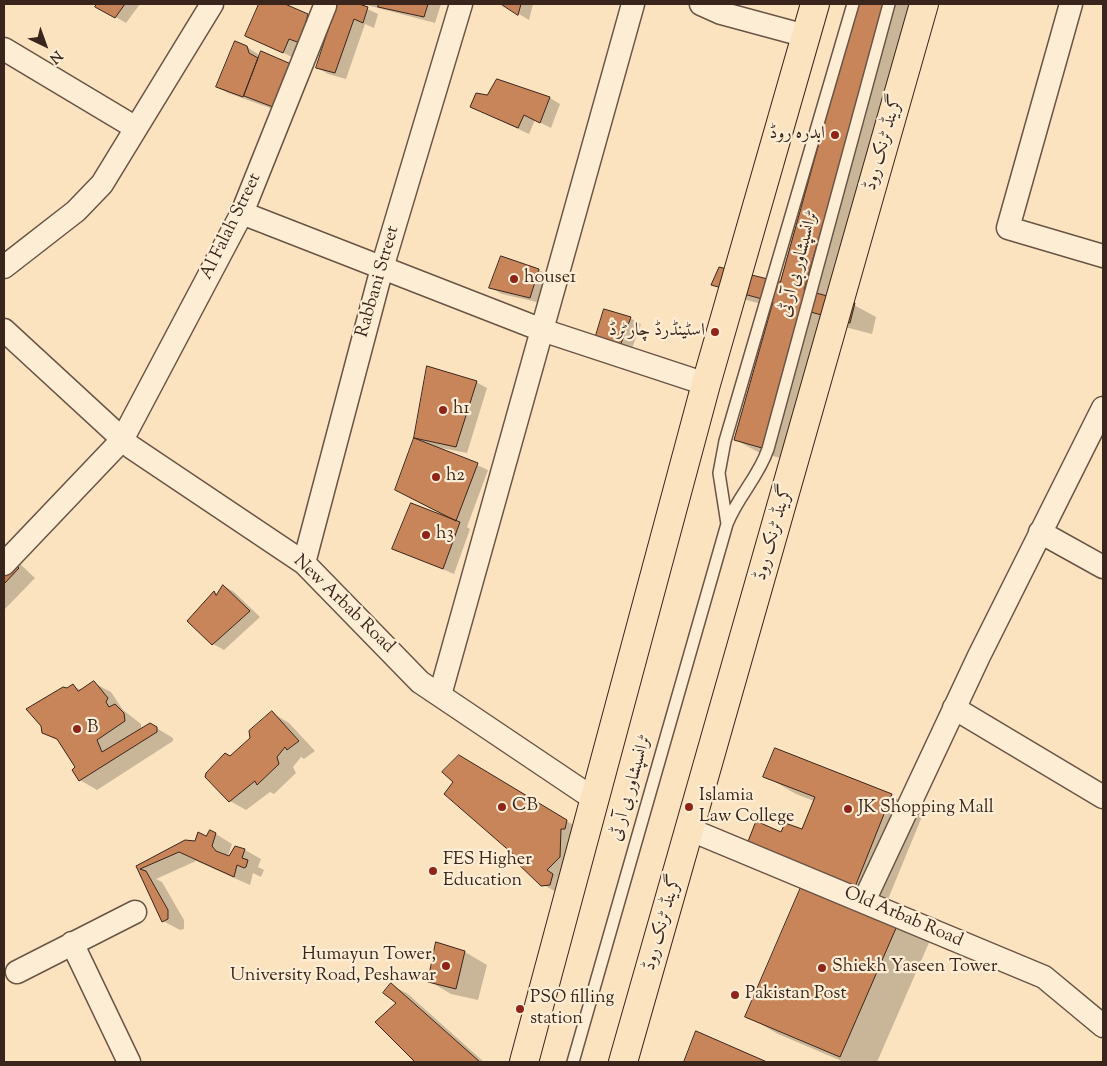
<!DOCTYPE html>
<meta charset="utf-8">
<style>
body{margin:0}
#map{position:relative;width:1107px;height:1066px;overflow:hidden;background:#fce3bf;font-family:"Sorts Mill Goudy",serif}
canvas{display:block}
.frame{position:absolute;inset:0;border:5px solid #3a251c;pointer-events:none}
.north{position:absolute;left:20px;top:20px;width:50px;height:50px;-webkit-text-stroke:4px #fdedd5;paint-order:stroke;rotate:138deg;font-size:14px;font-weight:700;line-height:20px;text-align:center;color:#3a251c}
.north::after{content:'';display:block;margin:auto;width:18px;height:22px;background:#3a251c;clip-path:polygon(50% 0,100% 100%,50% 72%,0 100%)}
</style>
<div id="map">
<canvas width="1107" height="1066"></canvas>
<div class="frame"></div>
<div class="north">N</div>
</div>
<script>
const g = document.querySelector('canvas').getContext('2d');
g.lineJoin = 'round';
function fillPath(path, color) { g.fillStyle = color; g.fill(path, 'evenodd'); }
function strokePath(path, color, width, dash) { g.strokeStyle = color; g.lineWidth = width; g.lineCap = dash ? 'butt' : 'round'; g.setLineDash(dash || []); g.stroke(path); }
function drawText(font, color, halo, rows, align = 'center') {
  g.font = font + ' "Sorts Mill Goudy",Amiri,serif'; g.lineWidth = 4.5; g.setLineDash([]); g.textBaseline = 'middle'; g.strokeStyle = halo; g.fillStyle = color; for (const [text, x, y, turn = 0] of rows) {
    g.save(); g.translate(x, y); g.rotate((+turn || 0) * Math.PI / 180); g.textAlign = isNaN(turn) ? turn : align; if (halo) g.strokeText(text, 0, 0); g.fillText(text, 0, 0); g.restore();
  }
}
const shadow = new Path2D(`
 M99 4H140L126 23 97 6Z
 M260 4H282L319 21 294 58 247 35Z
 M338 4H362L361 6 378 14 374 28 365 24 346 79 328 74 318 68Z
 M363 4H441L435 23Z
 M503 4H533L529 20 519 14Z
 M859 4H911L828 298 854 305 876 317 872 334 822 321 784 459 758 452 736 440 773 307 735 297 713 284H781ZM874 49 817 249 815 248Z
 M247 47 258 54 284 113 228 93 217 87Z
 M550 98 560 104 551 128 535 120 529 134 471 107Z
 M502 257 539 270 550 276 541 303 502 294 491 288Z
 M630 318 641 324 630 354 607 348Z
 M428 367 476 382 487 388 467 453 436 447 488 470 467 527 470 529 454 574 394 548 448 517 415 439Z
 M4 549 35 578 4 610Z
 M224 586 234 592 260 617 224 650 213 644 215 593 218 595Z
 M94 683 111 692 123 710 141 724V730L150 724 173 738V741L97 790 80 780 76 767 59 741 43 732 67 689 73 686 81 690Z
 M272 713 289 723 315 751 304 759 301 757 293 767 296 773 274 794 270 792 246 810 230 801 231 758 251 739Z
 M776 749 892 796 923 814 886 904 780 862 782 833 802 831 814 801 796 794 765 776Z
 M481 769 588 834 565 897 542 884 515 853Z
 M211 831 232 844 228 856 230 857 235 847 245 850 261 859 258 867 264 870 261 877 253 873 250 885 196 861 156 879 162 882 184 920V929L180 930 163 921 138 866 207 838Z
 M805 880 931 938 877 1062H844L778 1034 747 1016Z
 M437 943 465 952 487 965 478 1000 451 994 429 981Z
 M391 985 408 994 484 1062H416L377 1022 398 1003Z
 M696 1033 764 1062H685Z`);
const building = new Path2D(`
 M97 4H125L115 18 95 7Z
 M259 4H285L308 14 300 43 289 39 283 53 245 36Z
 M337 4H359L368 7 363 23 354 19 335 73 316 68Z
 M379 4H428L424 17 378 7Z
 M501 4H521L518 15Z
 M858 4H886L804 290 855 303 850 323 800 309 762 448 734 440 773 302 711 285 719 267 780 282Z
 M235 41 247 46 249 53 258 58 243 97 216 87Z
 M261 51 291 64 273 107 244 96Z
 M497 79 550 97 540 123 524 115 518 128 470 107 476 93 487 95Z
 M501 256 539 269 530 298 489 288Z
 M604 309 631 317 619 349 594 342Z
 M427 366 477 381 456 447 414 438Z
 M414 438 478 463 456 521 395 490Z
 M411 503 460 522 443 569 392 549Z
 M4 554 19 568 4 584Z
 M223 585 250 611 212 645 187 621 214 591 216 595Z
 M94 681 108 698 106 702 109 707 115 704 124 713 125 721 97 740 102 752 150 723 157 727V732L79 781 72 770 75 767 57 739 42 733 41 726 26 709 63 687 67 688 73 684 78 691Z
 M272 711 299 741 287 750 285 747 277 757 279 764 257 785 255 781 229 802 205 777 206 773 225 753 230 756 250 738 249 731Z
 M775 748 892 794 855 887 747 844 756 821 781 832 785 823 802 829 815 797 763 777Z
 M459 755 567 820 565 829H561L560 857 547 870 553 874 550 885 541 886 512 858 513 854 444 794 453 782 442 772Z
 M210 830 216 833 212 846 216 851 229 856 235 846 245 849 242 858 248 860 246 867 244 868 237 865 234 877 179 852 140 869 146 871 168 910V919L162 922 136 866 185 840 195 841 198 832 206 836Z
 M805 878 900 919 840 1057 745 1017Z
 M436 942 465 951 456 989 428 982Z
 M391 983 480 1062H415L375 1022 396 1003 383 993Z
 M696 1031 767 1062H684Z`);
const lane = new Path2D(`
 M853 4 725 441 719 473 727 524C738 496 758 478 768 449L889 4
 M573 1062 727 524`);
const street = new Path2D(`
 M701 4 721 13 806 36
 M1071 4 1008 228 1103 256
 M4 49 136 128
 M242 213 542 330 706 384
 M4 267 76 211 102 184 212 4
 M4 330 131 447 304 563 420 682 594 799
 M1040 532 1103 567
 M304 563 382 268 461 4
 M4 564 122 440 242 213 325 6
 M440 695 633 4
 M954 708 1103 797
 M691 830 1044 977 1103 1026
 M864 901 979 656 1103 408
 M72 943 129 1062
 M17 972 135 912`);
const highway = new Path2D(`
 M524 1062 706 384 815 4
 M623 1062 924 4`);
const markers = [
 [835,135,5,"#8f2418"],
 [514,279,5,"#8f2418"],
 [715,332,5,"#8f2418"],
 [443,410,5,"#8f2418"],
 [436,477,5,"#8f2418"],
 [426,535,5,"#8f2418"],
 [77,729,5,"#8f2418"],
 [502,807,5,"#8f2418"],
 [689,807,5,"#8f2418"],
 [848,809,5,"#8f2418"],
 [433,871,5,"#8f2418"],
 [446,966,5,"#8f2418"],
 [822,968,5,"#8f2418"],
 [735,995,5,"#8f2418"],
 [520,1009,5,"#8f2418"]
];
const poiNames = [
 ["ابدرہ روڈ",825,135,"right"],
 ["house1",524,279],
 ["اسٹینڈرڈ چارٹرڈ",705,332,"right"],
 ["h1",453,410],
 ["h2",446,477],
 ["h3",436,535],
 ["B",87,729],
 ["Islamia",699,797],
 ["Law College",699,818],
 ["CB",512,807],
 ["JK Shopping Mall",858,809],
 ["FES Higher",443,861],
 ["Education",443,882],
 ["Humayun Tower,",436,956,"right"],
 ["University Road, Peshawar",436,977,"right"],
 ["Shiekh Yaseen Tower",832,968],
 ["Pakistan Post",745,995],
 ["PSO filling",530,999],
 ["station",530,1020]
];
const streetNames = [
 ["گرینڈ ٹرنک روڈ",885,143,-74],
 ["Al Falah Street",232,227,-64],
 ["ٹرانسپشاور بی آر ٹی",800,264,-75],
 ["Rabbani Street",379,282,-74],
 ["گرینڈ ٹرنک روڈ",775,533,-74],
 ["New Arbab Road",343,605,44],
 ["ٹرانسپشاور بی آر ٹی",632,788,-74],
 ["Old Arbab Road",903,918,23],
 ["گرینڈ ٹرنک روڈ",664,923,-74]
];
fillPath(shadow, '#0003');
fillPath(building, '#c9855a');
strokePath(building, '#3a251c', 1);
strokePath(lane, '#6a5445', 14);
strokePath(street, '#6a5445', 25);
strokePath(highway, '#3a251c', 30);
strokePath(lane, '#fdedd5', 11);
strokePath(street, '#fdedd5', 22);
strokePath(highway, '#fce3bf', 28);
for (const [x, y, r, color] of markers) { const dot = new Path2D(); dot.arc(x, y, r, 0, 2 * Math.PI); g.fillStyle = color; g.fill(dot); strokePath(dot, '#fdedd5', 2); }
drawText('18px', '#3a251c', '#fdedd5', poiNames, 'left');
drawText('18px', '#3a251c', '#fdedd5', streetNames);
</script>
